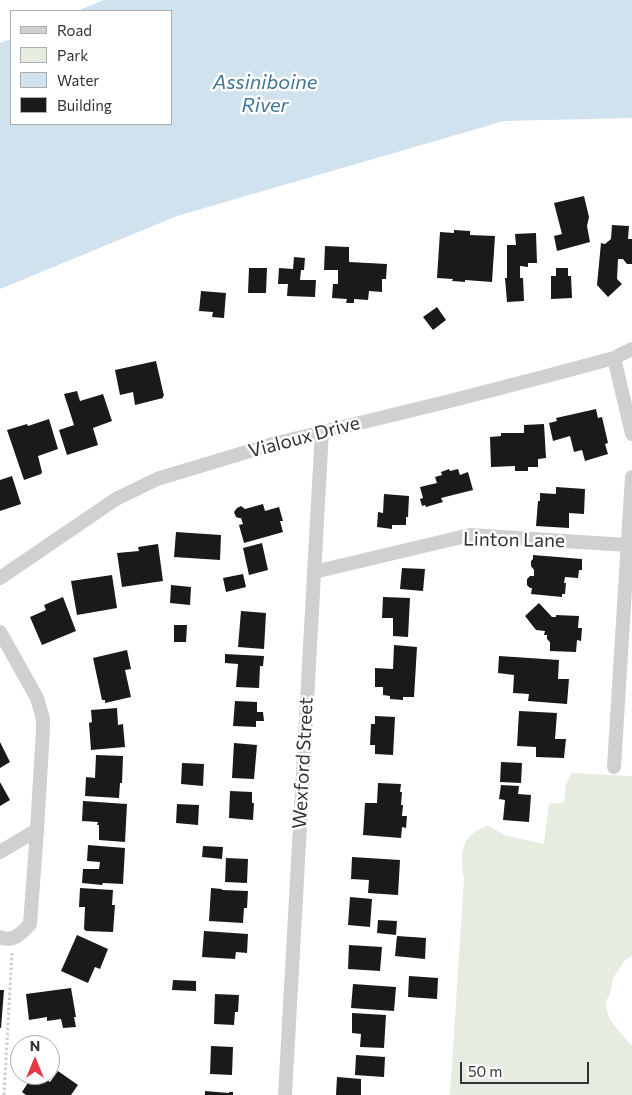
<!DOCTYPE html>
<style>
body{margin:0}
#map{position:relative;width:632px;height:1095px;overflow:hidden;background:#fff;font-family:Commissioner,sans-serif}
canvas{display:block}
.legend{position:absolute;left:10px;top:10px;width:162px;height:115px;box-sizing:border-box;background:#fff;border:1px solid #adadad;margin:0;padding:6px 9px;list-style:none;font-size:15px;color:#333}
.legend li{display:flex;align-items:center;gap:10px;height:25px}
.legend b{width:25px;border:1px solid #adadad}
.north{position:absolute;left:10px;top:1035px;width:50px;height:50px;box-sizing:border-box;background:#fff;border:1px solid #adadad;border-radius:50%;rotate:0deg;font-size:14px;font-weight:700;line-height:20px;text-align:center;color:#333}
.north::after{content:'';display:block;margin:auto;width:18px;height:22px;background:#e63946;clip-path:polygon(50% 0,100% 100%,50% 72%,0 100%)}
.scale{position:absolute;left:460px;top:1062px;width:129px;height:22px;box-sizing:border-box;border:2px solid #333;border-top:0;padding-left:6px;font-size:15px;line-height:18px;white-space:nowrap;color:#333;-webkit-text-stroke:4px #fff;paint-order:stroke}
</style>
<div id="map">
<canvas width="632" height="1095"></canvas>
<ul class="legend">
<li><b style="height:6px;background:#d0d0d0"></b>Road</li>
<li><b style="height:14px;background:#e6ecdf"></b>Park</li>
<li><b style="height:14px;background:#cfe2ee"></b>Water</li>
<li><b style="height:14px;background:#1a1a1a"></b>Building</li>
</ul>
<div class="north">N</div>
<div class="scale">50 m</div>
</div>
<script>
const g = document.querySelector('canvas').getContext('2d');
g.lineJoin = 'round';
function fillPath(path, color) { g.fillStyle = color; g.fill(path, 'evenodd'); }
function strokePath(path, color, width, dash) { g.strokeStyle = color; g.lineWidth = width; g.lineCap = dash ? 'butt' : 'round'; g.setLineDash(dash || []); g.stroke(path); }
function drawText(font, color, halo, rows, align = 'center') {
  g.font = font + ' Commissioner,sans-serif'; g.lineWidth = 5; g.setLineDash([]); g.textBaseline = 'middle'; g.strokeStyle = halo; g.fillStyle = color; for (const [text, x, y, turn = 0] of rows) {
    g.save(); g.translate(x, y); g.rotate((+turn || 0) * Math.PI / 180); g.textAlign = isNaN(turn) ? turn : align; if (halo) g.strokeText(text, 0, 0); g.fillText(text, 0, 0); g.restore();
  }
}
const green = new Path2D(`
 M572 773 632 776V956L626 959 613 978 610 994 605 1003 610 1020 630 1044 632 1045V1095H450L464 879C462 865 459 848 470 836 473 832 482 828 487 825L504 835 544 844 549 804 564 802 566 784Z`);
const water = new Path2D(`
 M104 0H632V118L504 121 177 216 0 289V43L11 39V124H171V11H77Z`);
const building = new Path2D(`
 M584 196 589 217 587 226 590 242 557 251 554 236 562 234 554 203Z
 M612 225 629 226 628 239H632V264H627L623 259H618L617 279 622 284 608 297 597 285 601 243 605 244 611 239Z
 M454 230 470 231V235L495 236 492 282 465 280V282L452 281 453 279 437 278 440 232 454 233Z
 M536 233 537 263H528V267L520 266V278H523L524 301 507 302 505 278H507V245H516L515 234Z
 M325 246 349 247V262L387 264 386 279H382V292L369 291 368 300 354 299V303H346L347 299 332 298 333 284H338V270H324Z
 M294 257 305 258 304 270H301L300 280H316L315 297 287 296 288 284H278L279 268 293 269Z
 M249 268H267L266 293H248Z
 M556 268H568V276H571L572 298 551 299V276H556Z
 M201 291 226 293 224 318 212 317 213 312 199 311Z
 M437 307 446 320 433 330 423 317Z
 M156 361 164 396H163V398L135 405 133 392 120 395 115 370Z
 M77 391 80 401 103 394 112 421 93 428 98 445 67 455 59 430 74 425 64 394Z
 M596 409 598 418 602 417 608 443 605 444 608 454 585 461 582 450 574 452 570 436 553 441 549 423 557 421 556 418Z
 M49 419 58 449 38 456 42 472 41 474 24 480 7 430 27 424 28 426Z
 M544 424 546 458 538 459V467H528V471H515V466L491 467 490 437 501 436V433H524V425Z
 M449 469 450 471 458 469 460 475 468 472 473 490 441 498 443 502 426 507 425 505 422 506 420 499 423 498 420 487 437 483 435 477 442 475 441 472Z
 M12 476 21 504 0 511V480Z
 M556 487 585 489 584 514 569 513V528L536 526 538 501H540V493L556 494Z
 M384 494 409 496 408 517H406V525H392V529L377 527 378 512 383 513Z
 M263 504 265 511 279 507 283 521H280L283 532 244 543 239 525 243 524 241 518H239L236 517 234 512 237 508 241 506 245 509Z
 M176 532 221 535 220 560 174 557Z
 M262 543 268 570 249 575 243 548Z
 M158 544 163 581 122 587 117 553 139 551 138 547Z
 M533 555 582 559V570H579L578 578 565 577 564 583H566L565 594H562V597L531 594 532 588H530L527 585V579L530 576H534V570L531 566V561L533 559Z
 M402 568 425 569 423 591 400 589Z
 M243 574 246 587 226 592 223 578Z
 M112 575 117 608 77 615 71 581Z
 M171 585 191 587 190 605 170 603Z
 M63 597 76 631 42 645 30 617 46 610 44 605Z
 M383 597 410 598 408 637 393 636V618H382Z
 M539 603 552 617H556V615L579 616 578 628H582L581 641 577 640 576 652 550 651V642L547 639V635H544L545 631 536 630 525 616Z
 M241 611 266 613 264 649 238 647Z
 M174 625H187L186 642H174Z
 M394 645 417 647 414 697H403V700L390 699V696L383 695V687H375V668L393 669Z
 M127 650 131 669 125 670 131 697 105 703V700H102L93 658Z
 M225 654 264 656 263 666H260L259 688 236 687 238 664 225 663Z
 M499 656 559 660 558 679H569L567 704 528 701 529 694 513 693 514 675 498 673Z
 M235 701 257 702V712H263L264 721H256V727L233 726Z
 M117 708 118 725 123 724 125 747 91 750 89 723 92 722 91 710Z
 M519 711 557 713 555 739H566L564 758 536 757V747L517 746Z
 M375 716 395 717 393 755 375 754V745H370L371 724H375Z
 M0 742 10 762 0 768Z
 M234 743 257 745 254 779 232 778Z
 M96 755 123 756 122 783H120L119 798 85 796 86 777 95 778Z
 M501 762 522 763 521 783 500 782Z
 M182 763 204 764 203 786 181 784Z
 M0 782 10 800 0 806Z
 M378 783 401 784 400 792H402L401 805H403L402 816H407L406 828 402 827 401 838 363 835 365 803H377Z
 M501 785 519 786 518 794 531 795 529 822 503 820 505 800 499 799Z
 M230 791 252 792V803H254L253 820 229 818Z
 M83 801 127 804 125 842 99 840V825H97L98 822 82 821Z
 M177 804 199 805 198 825 176 823Z
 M88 845 125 848 123 884 103 883 102 885 82 883 83 869H99L100 862 87 861Z
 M203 846 223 847 222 859 202 857Z
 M352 857 400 860 398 895 368 893 369 880 351 879Z
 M226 858 248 859 247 883 225 882Z
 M80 888 113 890 112 905H115L113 932 86 931 84 929 85 907H79Z
 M211 888 222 889V890L248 891 247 908H244L243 923 209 921Z
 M350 897 372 899 370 927 348 925Z
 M378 920 397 921 396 935 377 933Z
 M204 931 248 934 247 953 236 952 235 959 202 957Z
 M77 935 108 949 100 969 95 967 88 983 61 971Z
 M397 936 426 938 425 959 395 956Z
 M349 945 382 947 380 971 348 969Z
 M409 976 438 978 437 999 408 997Z
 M173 980 196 981V991L172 990Z
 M353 984 396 987 394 1011 351 1008Z
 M71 988 76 1017H74L76 1027 63 1028 61 1019 47 1021V1017L29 1020 26 994Z
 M0 990H4L1 1028H0Z
 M215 994 239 995 238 1012H235L234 1025 214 1024Z
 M352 1013 386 1015 384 1048 360 1047 361 1034 352 1033Z
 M211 1046 233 1047 232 1075 210 1074Z
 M356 1055 385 1057 384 1077 355 1075Z
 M58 1071 78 1085 71 1095H26L22 1092 33 1075H39L50 1082Z
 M337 1077 361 1079V1095H336Z
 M205 1091 229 1093V1092H233V1095H205Z`);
const path = new Path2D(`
 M4 1095 12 953`);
const street = new Path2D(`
 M614 358 632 434
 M314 572 470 535 628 545
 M0 578 116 499 157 479 273 444 446 402 543 377 614 358 632 349
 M0 632 37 698 43 719V729L37 830
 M614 767 632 477
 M0 852 37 830 30 924C22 933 13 943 0 937
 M285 1095 322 431`);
const streetNames = [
 ["Vialoux Drive",304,437,-15],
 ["Linton Lane",514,540,1],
 ["Wexford Street",303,763,-87]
];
const waterNames = [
 ["Assiniboine",265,82],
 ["River",265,105]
];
fillPath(green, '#e6ecdf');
fillPath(water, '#cfe2ee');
fillPath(building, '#1a1a1a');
strokePath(path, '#cdcdcd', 3, [2.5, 2.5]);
strokePath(street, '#d0d0d0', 14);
drawText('19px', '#333', '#fff', streetNames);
drawText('italic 20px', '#3f7597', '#fff', waterNames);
</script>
